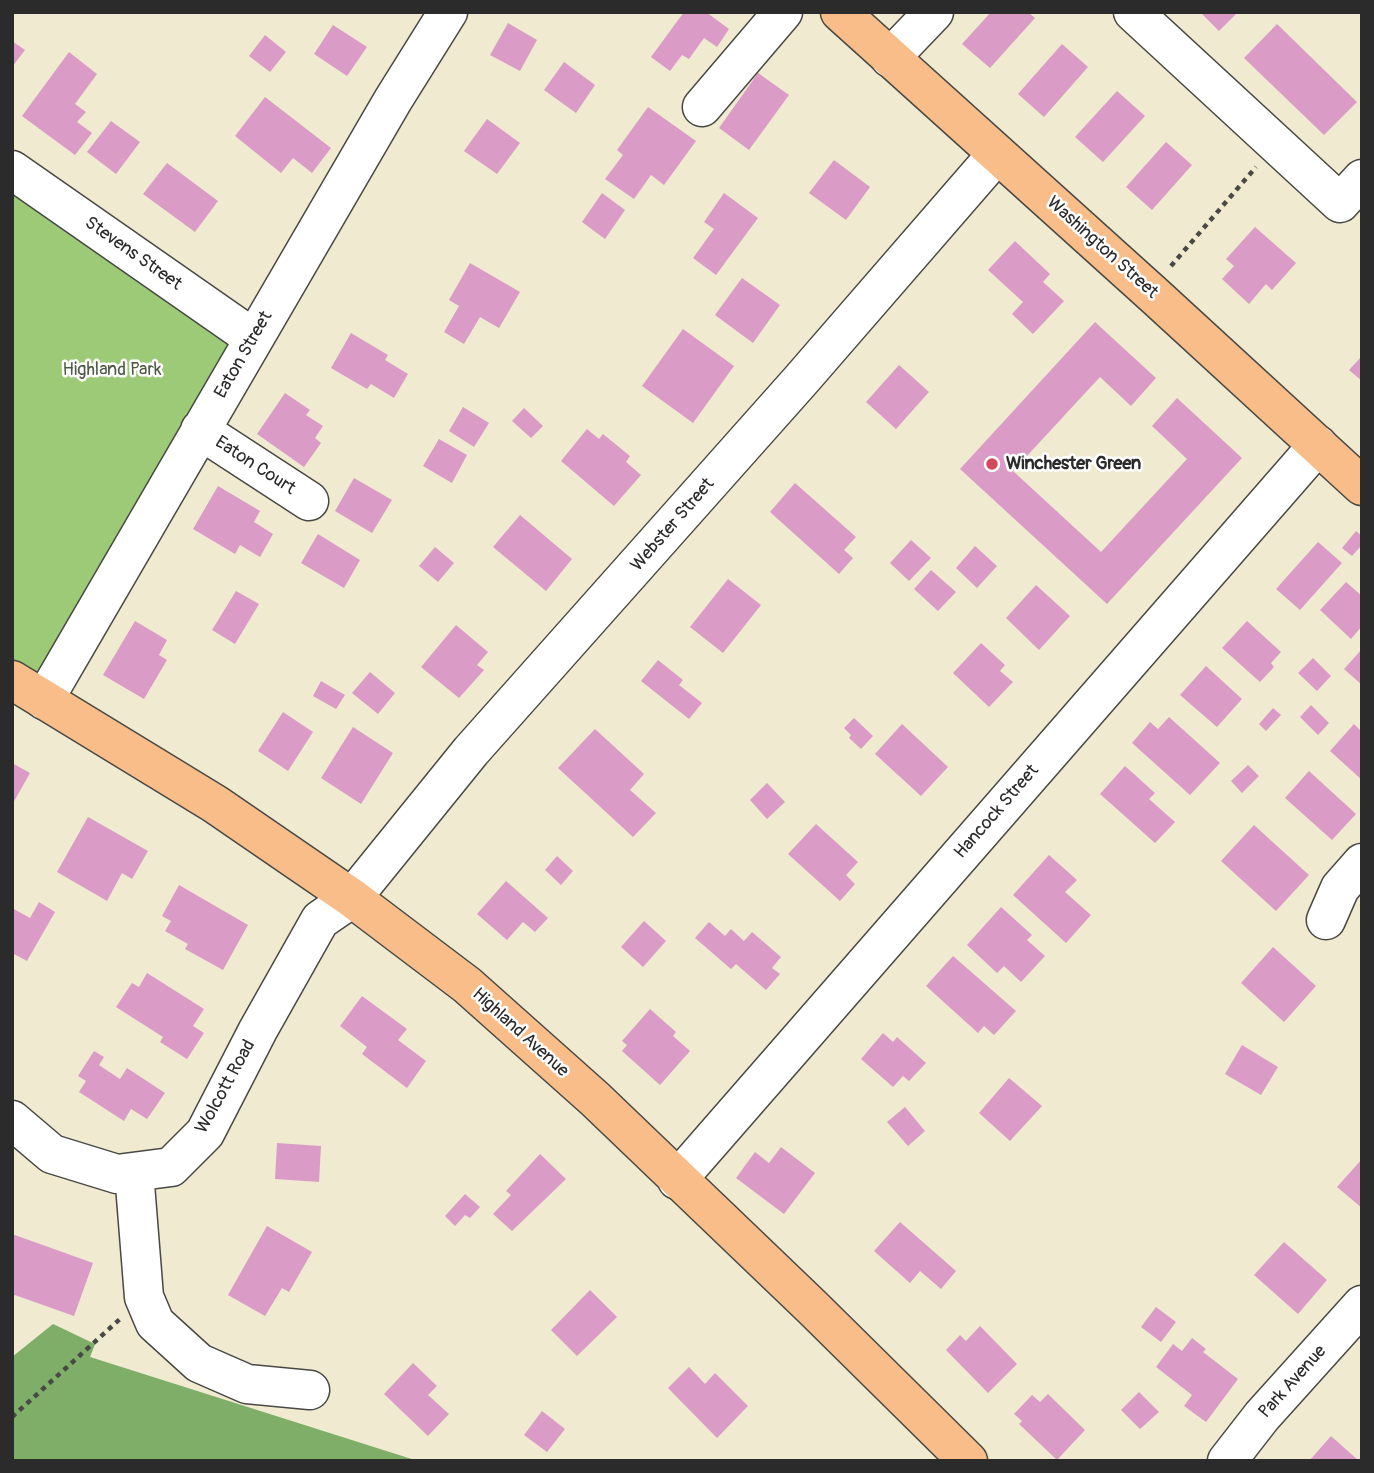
<!DOCTYPE html>
<style>
body{margin:0}
#map{position:relative;width:1374px;height:1473px;overflow:hidden;background:#efead0;font-family:Pangolin,sans-serif}
canvas{display:block}
.frame{position:absolute;inset:0;border:14px solid #2b2b2b;pointer-events:none}
</style>
<div id="map">
<canvas width="1374" height="1473"></canvas>
<div class="frame"></div>
</div>
<script>
const g = document.querySelector('canvas').getContext('2d');
g.lineJoin = 'round';
function fillPath(path, color) { g.fillStyle = color; g.fill(path, 'evenodd'); }
function strokePath(path, color, width, dash) { g.strokeStyle = color; g.lineWidth = width; g.lineCap = dash ? 'butt' : 'round'; g.setLineDash(dash || []); g.stroke(path); }
function drawText(font, color, halo, rows, align = 'center') {
  g.font = font + ' Pangolin,sans-serif'; g.lineWidth = 5; g.setLineDash([]); g.textBaseline = 'middle'; g.strokeStyle = halo; g.fillStyle = color; for (const [text, x, y, turn = 0] of rows) {
    g.save(); g.translate(x, y); g.rotate((+turn || 0) * Math.PI / 180); g.textAlign = isNaN(turn) ? turn : align; if (halo) g.strokeText(text, 0, 0); g.fillText(text, 0, 0); g.restore();
  }
}
const green = new Path2D(`
 M12 174 243 343 40 701 12 691Z`);
const forest = new Path2D(`
 M53 1324 95 1344 90 1357 418 1461H12V1357Z`);
const building = new Path2D(`
 M684 12H706L729 29 717 47 704 38 689 59 682 55 670 71 651 57Z
 M991 12H1028L1035 18 990 68 962 44Z
 M1200 12H1238L1219 31Z
 M508 23 537 40 520 71 490 55Z
 M1277 24 1357 102 1324 135 1244 58Z
 M333 25 367 47 347 76 314 54Z
 M265 35 286 52 270 72 249 56Z
 M12 41 25 50 12 67Z
 M1062 44 1088 67 1044 117 1018 94Z
 M69 52 97 74 75 104 86 112 77 122 92 133 75 155 22 116Z
 M564 62 595 85 576 113 544 90Z
 M758 73 789 95 749 150 719 128Z
 M1117 91 1145 116 1103 162 1075 137Z
 M265 97 331 148 312 173 293 158 281 173 235 136Z
 M648 107 696 141 664 185 651 175 634 199 605 179 623 155 617 150Z
 M487 119 520 143 497 174 464 151Z
 M111 121 140 142 116 174 87 152Z
 M1166 142 1192 165 1152 210 1126 187Z
 M834 160 870 187 846 220 809 193Z
 M167 163 218 201 195 232 143 194Z
 M602 193 625 210 605 239 582 222Z
 M724 193 758 218 716 275 693 258 714 229 704 222Z
 M1255 227 1296 263 1272 290 1266 284 1249 304 1222 279 1234 266 1226 259Z
 M1015 241 1050 274 1043 282 1064 301 1033 334 1012 314 1023 302 988 270Z
 M470 263 520 292 499 328 480 317 464 344 444 332 459 306 449 300Z
 M742 278 780 305 753 343 715 315Z
 M1095 322 1156 378 1131 406 1100 377 1013 471 1101 552 1187 459 1152 426 1177 398 1242 458 1107 604 960 469Z
 M683 329 734 366 693 423 642 386Z
 M351 333 388 355 385 360 408 374 394 398 371 384 367 389 331 368Z
 M1362 356V381L1349 370Z
 M899 365 929 392 896 429 866 402Z
 M285 393 310 410 306 415 323 426 315 438 321 443 304 467 257 434Z
 M463 407 489 423 474 447 449 431Z
 M524 408 543 426 531 438 512 421Z
 M587 429 599 439 603 434 630 456 626 462 641 475 614 506 561 461Z
 M439 439 467 455 452 483 423 466Z
 M354 478 392 500 372 533 335 511Z
 M795 483 856 537 844 550 853 558 839 574 770 512Z
 M218 486 260 511 254 522 273 534 260 557 240 545 235 554 193 529Z
 M520 515 572 559 546 591 493 547Z
 M1356 531 1362 536V545L1352 556 1342 548Z
 M318 534 360 560 344 588 301 563Z
 M911 540 931 558 909 581 890 563Z
 M1318 542 1342 563 1300 610 1276 589Z
 M975 546 997 566 977 588 956 568Z
 M435 547 454 563 438 582 419 566Z
 M931 570 956 592 938 611 914 589Z
 M728 579 761 605 723 653 690 627Z
 M1346 582 1362 596V626L1351 639 1320 610Z
 M1036 585 1070 616 1039 650 1006 618Z
 M236 591 259 604 235 644 212 630Z
 M135 621 167 640 159 655 167 660 144 699 103 675Z
 M1247 621 1281 652 1271 663 1274 667 1260 682 1222 648Z
 M456 625 488 652 477 665 484 670 459 698 421 667Z
 M981 643 1005 665 1000 671 1013 682 989 707 953 673Z
 M1362 649V685L1344 669Z
 M1313 658 1331 676 1317 691 1298 673Z
 M658 660 683 680 679 685 702 703 689 719 641 681Z
 M1206 666 1242 699 1217 727 1180 695Z
 M370 672 395 693 378 714 352 693Z
 M321 681 345 695 336 709 313 696Z
 M1311 705 1329 723 1318 735 1300 717Z
 M1273 708 1281 715 1266 731 1259 724Z
 M283 712 313 732 288 771 258 751Z
 M1169 717 1220 763 1190 795 1132 743 1150 722 1158 729Z
 M854 718 873 736 861 749 849 738 851 735 844 728Z
 M902 724 948 767 921 796 875 754Z
 M1354 724 1362 732V780L1330 751Z
 M353 727 393 753 361 804 321 778Z
 M595 729 644 774 630 790 656 813 633 837 558 768Z
 M12 763 30 773 12 805Z
 M1248 765 1259 776 1242 793 1231 781Z
 M1125 766 1155 793 1149 799 1175 822 1155 843 1100 794Z
 M1309 771 1356 814 1332 840 1285 798Z
 M767 783 785 802 767 819 750 800Z
 M88 817 148 851 132 879 122 873 107 901 57 872Z
 M816 824 858 862 846 875 855 884 840 901 788 854Z
 M1254 825 1309 875 1276 911 1221 861Z
 M1049 855 1077 880 1065 892 1091 915 1066 943 1013 895Z
 M557 856 573 871 561 885 545 870Z
 M506 881 548 918 535 932 523 922 507 940 477 914Z
 M179 885 248 925 223 970 185 949 188 944 165 931 171 921 162 916Z
 M39 902 55 912 27 961 12 953V908L30 918Z
 M1001 907 1032 935 1027 940 1045 956 1021 982 1004 966 997 973 967 945Z
 M644 921 666 941 643 967 621 947Z
 M709 922 725 936 731 929 744 941 752 932 781 957 772 968 780 974 766 990 736 964 731 969 695 938Z
 M1273 947 1316 986 1284 1022 1241 983Z
 M953 956 1016 1011 994 1035 984 1026 978 1033 926 986Z
 M147 973 204 1009 193 1026 204 1033 187 1059 160 1042 163 1037 116 1007 132 983 139 987Z
 M362 996 407 1029 398 1040 426 1061 407 1088 362 1054 367 1047 340 1026Z
 M650 1009 676 1032 673 1036 690 1051 660 1085 622 1051 627 1045 622 1041Z
 M883 1033 893 1042 897 1037 926 1063 909 1081 903 1076 893 1087 861 1059Z
 M1242 1045 1278 1067 1261 1095 1225 1074Z
 M94 1051 104 1057 99 1065 120 1079 127 1068 165 1093 147 1119 131 1109 124 1121 79 1092 86 1081 78 1076Z
 M1009 1078 1042 1106 1010 1141 979 1113Z
 M905 1107 925 1131 908 1146 887 1122Z
 M277 1143 321 1146 319 1182 275 1179Z
 M781 1147 815 1173 784 1214 736 1178 755 1152 769 1163Z
 M540 1154 566 1179 512 1231 493 1214 511 1195 506 1191Z
 M1362 1159V1208L1337 1187Z
 M465 1194 480 1207 470 1218 465 1215 455 1226 445 1216Z
 M900 1222 956 1271 941 1289 920 1271 910 1283 874 1251Z
 M267 1226 312 1252 289 1292 282 1288 265 1316 228 1295Z
 M12 1234 93 1263 74 1316 12 1294Z
 M1284 1242 1327 1280 1298 1314 1254 1275Z
 M590 1290 617 1317 577 1356 551 1330Z
 M1156 1307 1176 1322 1161 1342 1141 1327Z
 M980 1326 1017 1364 988 1393 946 1350 960 1335 966 1341Z
 M1192 1338 1206 1349 1203 1352 1238 1379 1206 1422 1184 1406 1192 1395 1156 1367 1173 1344 1182 1351Z
 M413 1363 437 1386 428 1395 449 1414 428 1436 384 1394Z
 M689 1367 705 1384 715 1373 748 1406 717 1438 668 1388Z
 M1139 1392 1159 1412 1140 1429 1121 1410Z
 M1048 1394 1085 1430 1057 1460 1019 1424 1022 1421 1014 1414 1032 1395 1040 1402Z
 M542 1411 565 1429 547 1452 524 1435Z
 M1331 1436 1359 1461H1309Z`);
const path = new Path2D(`
 M1171 266 1256 167
 M12 1417 120 1319`);
const minor = new Path2D(`
 M1133 12 1340 203 1362 179
 M890 58 934 12
 M702 107 783 12
 M12 170 253 338
 M200 430 309 501
 M44 700 393 100 448 12
 M1326 920 1340 888 1362 863
 M12 1120 52 1154 117 1174 171 1167 205 1133 258 1030 320 920 352 898 471 751 801 380 997 154
 M134 1172 144 1297 155 1323 199 1363 247 1384 310 1390
 M677 1180 1318 445
 M1227 1461 1262 1416 1362 1305`);
const major = new Path2D(`
 M840 12 1155 296 1362 486
 M12 680 215 804 352 898 467 985 595 1099 812 1307 968 1461`);
const markers = [
 [992,464,7,"#d1495b"]
];
const streetNames = [
 ["Washington Street",1102,248,42],
 ["Stevens Street",133,254,35],
 ["Eaton Street",244,355,-60],
 ["Eaton Court",255,466,33],
 ["Webster Street",673,525,-49],
 ["Hancock Street",997,812,-49],
 ["Highland Avenue",520,1033,42],
 ["Wolcott Road",226,1087,-61],
 ["Park Avenue",1293,1382,-48]
];
const parkNames = [
 ["Highland Park",112,370]
];
const poiNames = [
 ["Winchester Green",1006,464]
];
fillPath(green, '#9dca77');
fillPath(forest, '#7eae68');
fillPath(building, '#da9cc6');
strokePath(minor, '#484844', 41);
strokePath(major, '#484844', 41);
strokePath(path, '#484844', 4.5, [5, 5]);
strokePath(minor, '#fff', 38);
strokePath(major, '#f8bd89', 38);
for (const [x, y, r, color] of markers) { const dot = new Path2D(); dot.arc(x, y, r, 0, 2 * Math.PI); g.fillStyle = color; g.fill(dot); strokePath(dot, '#fff', 2.5); }
drawText('18px', '#2b2b2b', '#fff', streetNames);
drawText('18px', '#4d5b42', '#fff', parkNames);
drawText('bold 18px', '#2b2b2b', '#fff', poiNames, 'left');
</script>
